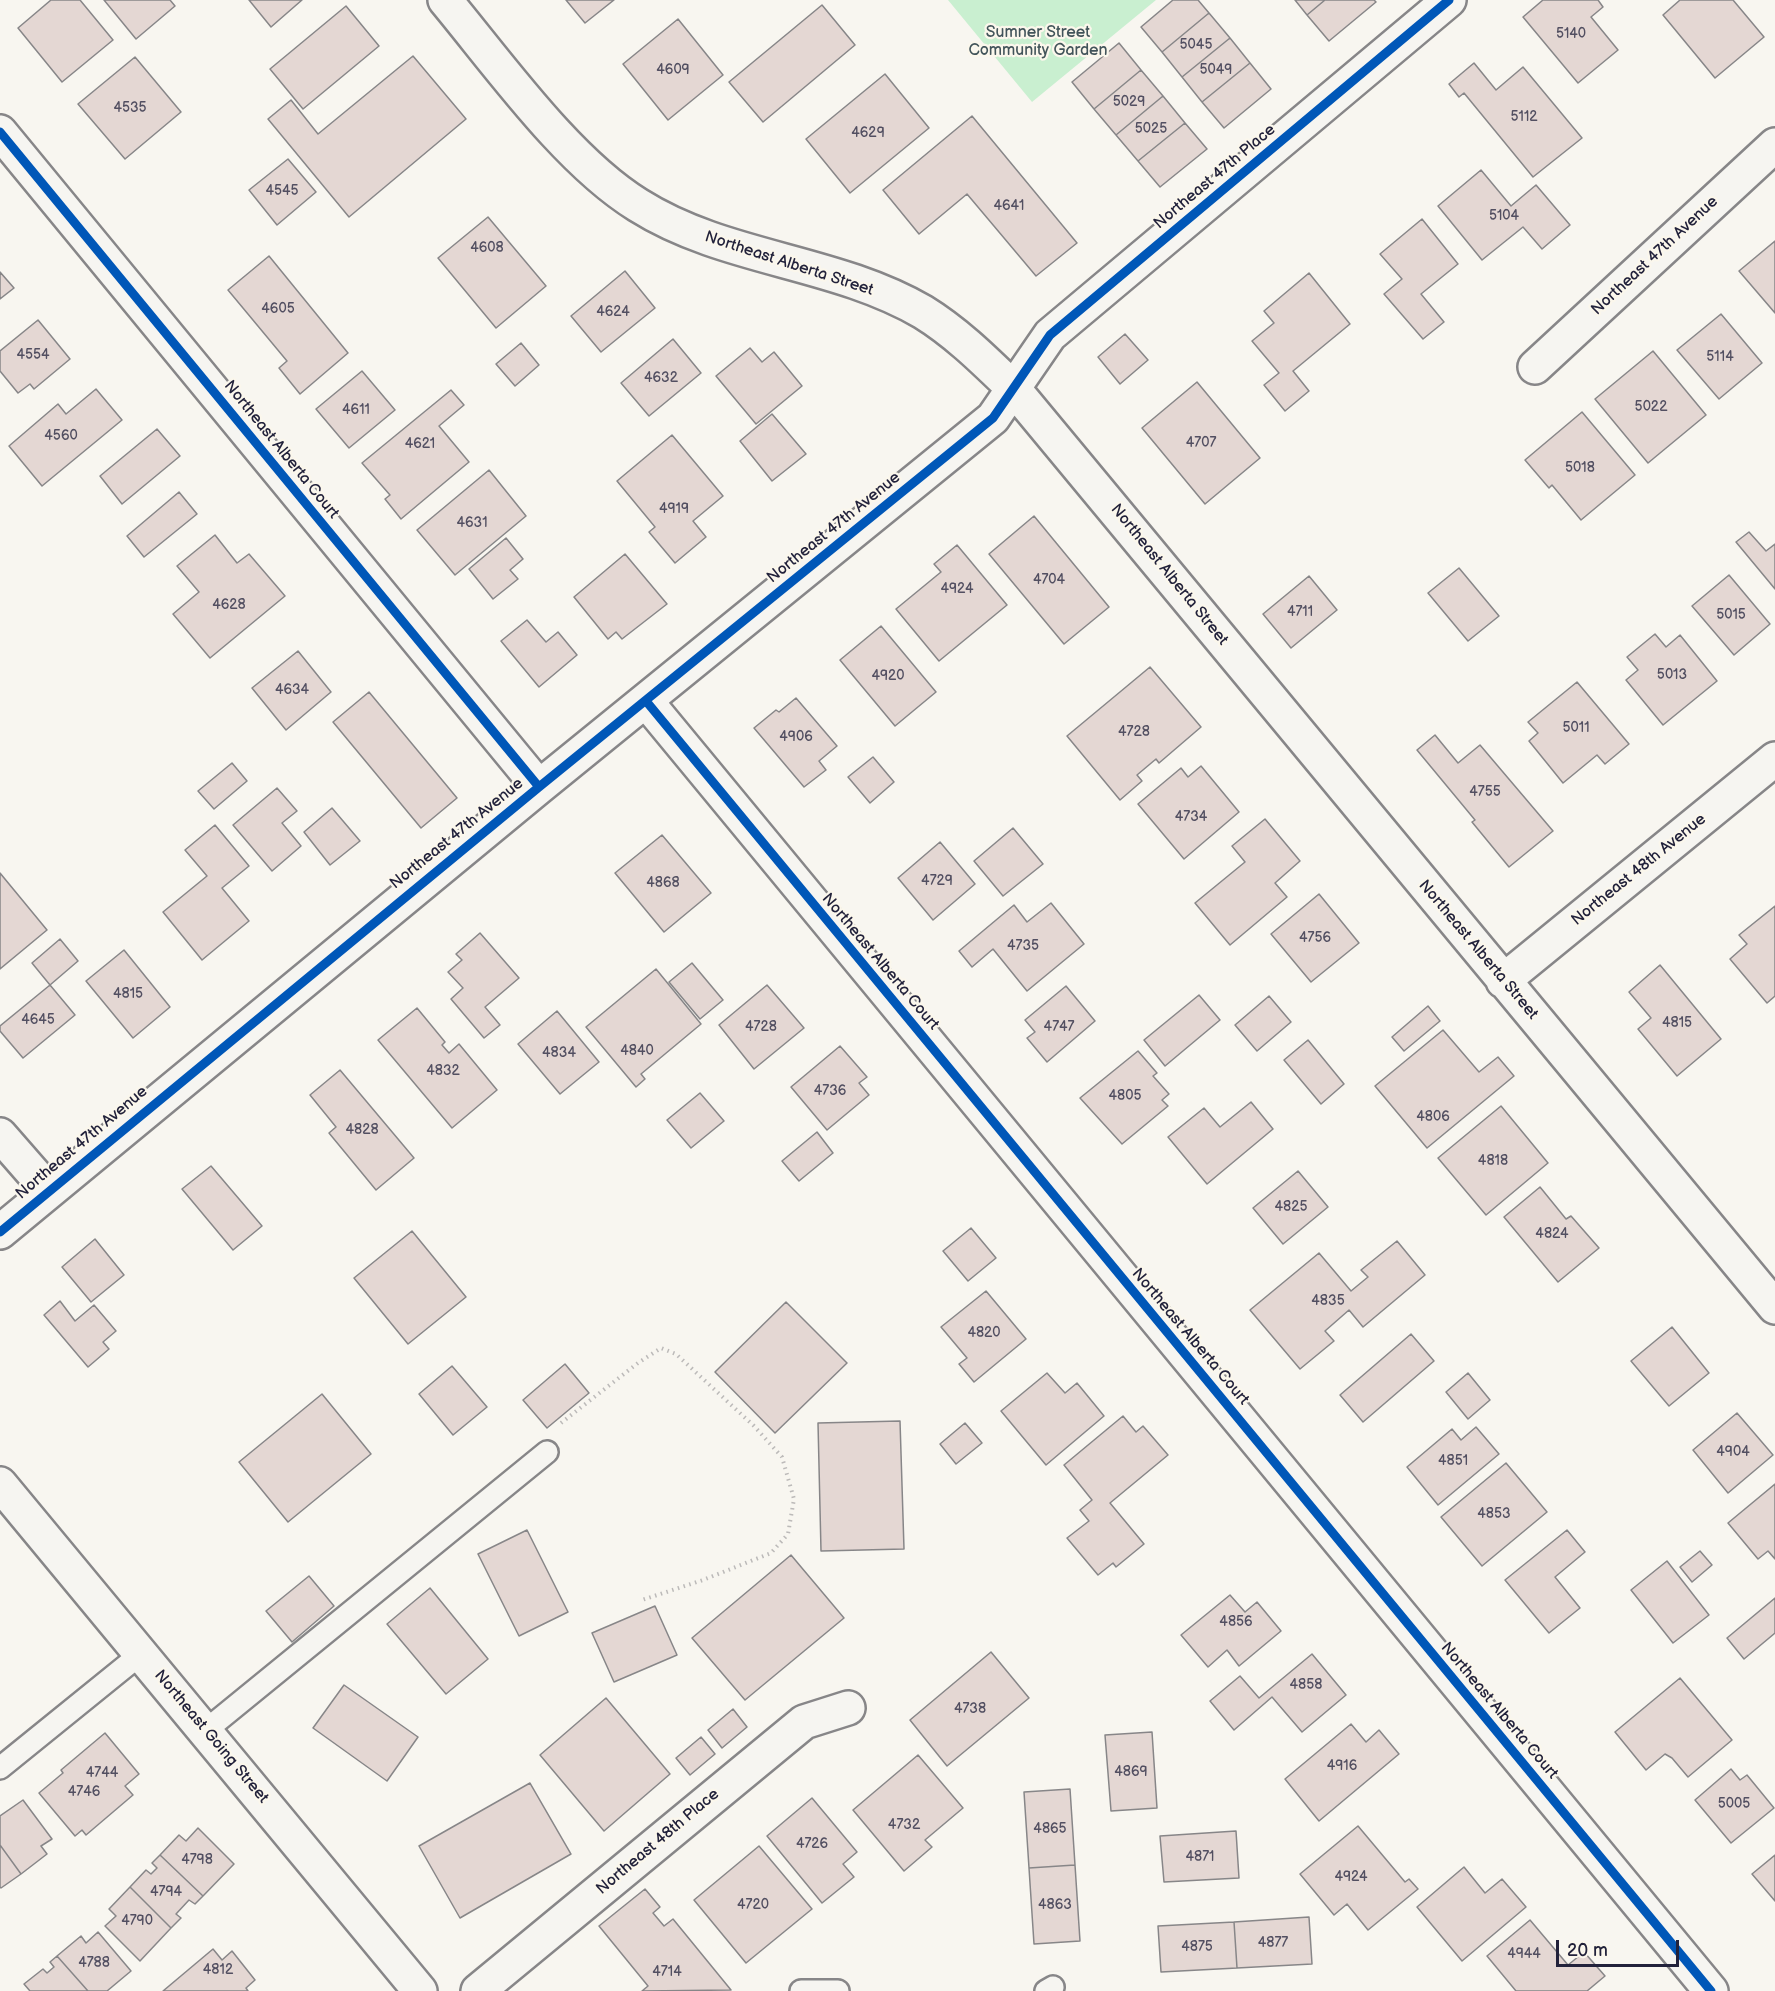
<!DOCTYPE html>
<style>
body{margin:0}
#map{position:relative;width:1775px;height:1991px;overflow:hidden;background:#f8f6f0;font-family:"Balsamiq Sans",sans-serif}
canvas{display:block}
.scale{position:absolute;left:1556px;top:1940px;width:123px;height:27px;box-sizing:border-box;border:3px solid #22223b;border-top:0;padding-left:8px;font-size:18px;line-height:21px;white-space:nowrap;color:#22223b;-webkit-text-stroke:4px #fbf7ec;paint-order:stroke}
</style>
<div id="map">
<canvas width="1775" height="1991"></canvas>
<div class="scale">20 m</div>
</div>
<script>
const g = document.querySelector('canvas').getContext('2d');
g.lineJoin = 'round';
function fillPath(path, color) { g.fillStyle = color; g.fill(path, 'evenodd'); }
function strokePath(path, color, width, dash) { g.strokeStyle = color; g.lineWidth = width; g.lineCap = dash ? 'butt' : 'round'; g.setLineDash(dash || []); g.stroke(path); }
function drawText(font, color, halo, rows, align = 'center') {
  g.font = font + ' "Balsamiq Sans",sans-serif'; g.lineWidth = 4.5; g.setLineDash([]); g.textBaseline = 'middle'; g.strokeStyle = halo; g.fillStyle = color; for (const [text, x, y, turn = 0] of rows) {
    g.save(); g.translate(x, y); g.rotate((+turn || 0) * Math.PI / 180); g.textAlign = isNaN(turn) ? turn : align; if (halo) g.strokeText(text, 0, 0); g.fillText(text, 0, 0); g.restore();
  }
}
const green = new Path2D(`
 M948 0H1156L1032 102Z`);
const building = new Path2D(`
 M51 0H80L113 40 62 82 18 28Z
 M104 0H170L175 6 136 39Z
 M249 0H302L271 27Z
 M566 0H614L585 23Z
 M1173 0H1198L1209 13 1162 52 1141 27Z
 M1295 0H1325L1307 15Z
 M1325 0H1374L1376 2 1329 41 1307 15Z
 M1543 0H1598L1603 7 1591 17 1618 50 1578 83 1523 17Z
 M1680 0H1733L1764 37 1715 78 1663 15Z
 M822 5 855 45 763 122 729 82Z
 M346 6 379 46 303 109 270 69Z
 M1209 13 1230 38 1182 77 1162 52Z
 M678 19 723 75 668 120 623 64Z
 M1230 38 1250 63 1202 102 1182 77Z
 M1119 43 1141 70 1094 109 1072 82Z
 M413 56 466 119 349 217 268 119 291 100 318 134Z
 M135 57 181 112 125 159 78 104Z
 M1250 63 1271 89 1224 128 1202 102Z
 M1474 63 1496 90 1523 67 1582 138 1533 177 1464 93 1459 97 1449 84Z
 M1141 70 1163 96 1116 135 1094 109Z
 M885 74 929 128 850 193 806 139Z
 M1163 96 1185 123 1138 161 1116 135Z
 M972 116 1077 243 1036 276 967 194 919 234 883 190Z
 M1185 123 1207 149 1160 187 1138 161Z
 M288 159 316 192 277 225 249 190Z
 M1481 170 1511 206 1536 185 1570 225 1542 249 1523 227 1482 260 1438 206Z
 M488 217 546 286 496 328 438 258Z
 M1422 219 1458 264 1421 294 1444 322 1423 339 1384 294 1402 279 1380 254Z
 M1775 241V313L1739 271Z
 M269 256 348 353 300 394 279 368 287 361 228 290Z
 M625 271 655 308 601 352 571 316Z
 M0 272 14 288 0 299Z
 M1309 273 1350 324 1293 371 1309 391 1285 411 1264 385 1279 373 1252 341 1274 323 1264 311Z
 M1721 314 1762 363 1719 399 1677 350Z
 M38 320 70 359 34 389 30 384 18 393 0 371V351Z
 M1125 334 1148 360 1120 384 1098 357Z
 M673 339 701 373 649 416 621 383Z
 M521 343 539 365 515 386 496 364Z
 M750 348 762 362 774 352 802 386 756 424 716 376Z
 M1653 351 1706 415 1648 463 1595 399Z
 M362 371 395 410 349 448 316 409Z
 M1197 382 1260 458 1205 504 1142 428Z
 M96 389 122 420 42 486 9 446 58 404 66 414Z
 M451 390 464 405 439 426 469 462 401 519 385 499 390 495 362 463Z
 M1582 412 1635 475 1581 520 1552 485 1549 488 1525 460Z
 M772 414 806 454 772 481 740 441Z
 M157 429 180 456 122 504 100 476Z
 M672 435 723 496 693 521 706 537 675 563 649 532 655 527 617 481Z
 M489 470 526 516 455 575 417 530Z
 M179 492 197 514 144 557 127 536Z
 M1034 516 1109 607 1064 644 989 554Z
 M1749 532 1766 551 1775 544V589L1736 542Z
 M215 535 237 563 249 554 285 596 210 658 173 614 199 592 177 566Z
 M506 538 523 559 510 570 518 579 493 599 469 569Z
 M957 545 1007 605 939 661 896 609 941 572 934 564Z
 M625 554 667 604 622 639 616 632 608 639 574 597Z
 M1459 568 1499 616 1468 641 1428 593Z
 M1729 575 1770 624 1734 655 1692 606Z
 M1309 576 1337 610 1291 648 1263 614Z
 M527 620 546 642 558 632 577 655 539 687 501 641Z
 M881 626 936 692 895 726 840 660Z
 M1655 634 1666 647 1680 635 1717 681 1663 725 1626 680 1638 670 1627 657Z
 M298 651 331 692 286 730 252 688Z
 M1150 667 1201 727 1159 763 1156 759 1137 775 1142 781 1120 800 1067 736Z
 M1577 682 1629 744 1605 764 1597 755 1563 783 1529 741 1538 733 1528 722Z
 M369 692 457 798 421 828 333 722Z
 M796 698 837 746 819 761 826 770 804 787 754 728 776 710 779 712Z
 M1435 735 1458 763 1480 745 1553 831 1509 867 1472 822 1475 820 1417 750Z
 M873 757 894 782 870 803 848 777Z
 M232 763 247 781 214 809 198 791Z
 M1201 766 1239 812 1184 859 1138 804 1181 768 1188 777Z
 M277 788 297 811 282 823 301 846 272 871 233 825Z
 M332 808 360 841 330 865 304 832Z
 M1265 819 1300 861 1275 883 1287 897 1230 945 1195 903 1245 862 1232 846Z
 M215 825 249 866 222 888 249 921 202 960 163 912 207 876 185 850Z
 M1013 828 1043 864 1003 896 974 861Z
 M662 835 711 893 664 932 615 873Z
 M940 842 975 884 933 920 898 878Z
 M0 873 47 930 0 969Z
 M1319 894 1359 943 1311 982 1271 934Z
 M1051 903 1084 944 1027 991 993 949 972 967 959 951 1014 905 1027 922Z
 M1775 906V996L1767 1003 1730 959 1747 944 1739 935Z
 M480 933 519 978 485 1007 500 1025 484 1038 451 999 463 988 448 972 462 960 456 954Z
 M60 939 78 961 50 985 32 963Z
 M124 950 170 1007 133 1038 86 981Z
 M692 963 723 1000 700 1019 669 982Z
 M1660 965 1721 1039 1677 1076 1638 1029 1651 1018 1629 992Z
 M656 969 701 1024 641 1074 645 1079 636 1087 586 1027Z
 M50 985 75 1015 23 1058 0 1031V1026Z
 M767 985 804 1028 754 1069 719 1025Z
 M1066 986 1095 1021 1047 1062 1027 1038 1035 1032 1025 1020Z
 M1199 995 1220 1020 1165 1066 1144 1040Z
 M1269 996 1291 1022 1257 1051 1235 1025Z
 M1428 1006 1440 1021 1404 1051 1392 1037Z
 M417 1008 445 1042 442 1045 449 1053 459 1044 497 1090 452 1128 378 1040Z
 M557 1011 599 1062 560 1094 518 1044Z
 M1443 1030 1479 1072 1498 1057 1514 1076 1427 1148 1375 1086Z
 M1308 1040 1344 1084 1321 1104 1284 1060Z
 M840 1046 867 1077 859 1083 869 1095 827 1130 791 1087Z
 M1138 1051 1157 1073 1153 1076 1169 1094 1162 1100 1168 1106 1122 1144 1080 1098Z
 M340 1070 414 1158 376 1190 329 1133 336 1127 310 1095Z
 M700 1093 724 1121 691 1148 667 1120Z
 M1251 1102 1273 1129 1207 1184 1168 1137 1204 1108 1220 1127Z
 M1501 1106 1548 1163 1486 1215 1438 1158Z
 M817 1132 833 1153 799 1181 782 1161Z
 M211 1166 262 1226 233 1250 182 1189Z
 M1298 1171 1328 1207 1283 1244 1253 1208Z
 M1540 1187 1566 1219 1571 1216 1599 1248 1558 1282 1504 1217Z
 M971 1228 996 1258 968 1281 943 1251Z
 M412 1231 466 1297 408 1344 354 1278Z
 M95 1239 124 1275 91 1302 62 1267Z
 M1397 1241 1425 1275 1363 1327 1349 1310 1325 1331 1334 1341 1300 1369 1250 1310 1319 1253 1351 1291 1368 1277 1361 1270Z
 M986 1291 1026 1339 974 1382 959 1364 967 1358 941 1327Z
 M60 1301 75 1321 94 1305 116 1331 103 1342 109 1349 88 1367 44 1315Z
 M786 1302 847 1363 775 1433 715 1372Z
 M1672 1327 1709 1373 1669 1406 1631 1361Z
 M1411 1334 1434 1361 1363 1422 1340 1395Z
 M565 1364 589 1393 547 1428 523 1400Z
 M452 1366 487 1407 453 1435 419 1394Z
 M1047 1373 1065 1393 1077 1383 1104 1416 1046 1465 1001 1411Z
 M1468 1373 1490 1400 1468 1419 1446 1392Z
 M322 1394 371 1454 288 1522 239 1462Z
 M1737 1413 1773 1455 1728 1493 1693 1450Z
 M1123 1416 1136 1432 1143 1426 1168 1455 1110 1503 1144 1544 1116 1567 1113 1563 1098 1575 1067 1538 1089 1521 1080 1510 1092 1500 1064 1465Z
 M900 1421 904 1549 821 1551 818 1423Z
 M965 1423 982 1443 956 1464 940 1444Z
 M1476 1427 1499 1454 1438 1505 1407 1467 1452 1429 1461 1440Z
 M1506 1463 1547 1512 1482 1566 1441 1517Z
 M1775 1484V1559L1768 1551 1758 1559 1728 1523Z
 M527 1530 568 1612 519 1636 478 1554Z
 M1567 1530 1585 1552 1555 1577 1580 1608 1549 1633 1505 1580Z
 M1700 1551 1712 1565 1692 1582 1680 1567Z
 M791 1555 844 1618 745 1700 692 1638Z
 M1667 1561 1709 1615 1673 1643 1631 1590Z
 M309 1576 334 1606 292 1642 266 1611Z
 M430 1588 488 1659 446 1694 387 1624Z
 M1230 1595 1245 1612 1257 1602 1281 1631 1239 1666 1227 1650 1208 1667 1181 1635Z
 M1775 1598V1633L1744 1659 1727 1638Z
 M655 1606 677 1655 614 1682 592 1633Z
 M991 1652 1029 1698 947 1766 910 1720Z
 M1312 1654 1346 1695 1302 1732 1272 1697 1234 1730 1210 1701 1240 1676 1259 1698Z
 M1680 1678 1732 1740 1688 1777 1672 1758 1665 1754 1646 1770 1615 1732Z
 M344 1685 418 1737 387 1781 313 1728Z
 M606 1698 670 1774 604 1831 540 1755Z
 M733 1709 747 1727 722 1748 708 1730Z
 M1351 1724 1366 1742 1379 1730 1399 1754 1319 1821 1285 1779Z
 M1152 1732 1157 1808 1111 1811 1105 1735Z
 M105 1733 139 1774 125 1786 133 1795 86 1835 82 1830 75 1836 39 1793 63 1773 61 1770Z
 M701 1737 715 1754 690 1775 676 1758Z
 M918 1755 963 1808 925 1840 932 1847 904 1871 853 1810Z
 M1731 1769 1740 1780 1747 1775 1774 1808 1731 1843 1695 1800Z
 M530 1783 571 1854 460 1918 419 1846Z
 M1070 1789 1075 1865 1029 1868 1024 1792Z
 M812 1798 857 1852 843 1864 854 1877 822 1903 767 1836Z
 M23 1800 52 1839 41 1846 47 1854 21 1874 0 1845V1816Z
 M1358 1826 1405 1882 1409 1879 1418 1889 1368 1930 1347 1904 1334 1915 1300 1874Z
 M198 1828 234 1864 203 1896 160 1855 179 1835 186 1841Z
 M1236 1831 1239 1878 1164 1882 1160 1836Z
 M0 1845 21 1874 1 1888 0 1887Z
 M759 1846 812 1909 746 1963 694 1900Z
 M160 1855 203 1896 195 1904 189 1900 176 1914 181 1918 171 1928 130 1887 146 1870 151 1874 157 1868 152 1863Z
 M1775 1855V1901L1752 1874Z
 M1075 1865 1080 1941 1034 1944 1029 1868Z
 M1464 1867 1485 1893 1502 1879 1526 1907 1462 1961 1417 1907Z
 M130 1887 171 1928 140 1961 105 1926 116 1916 109 1909Z
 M645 1889 660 1907 653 1913 664 1926 673 1919 731 1990 642 1991 648 1986 599 1926Z
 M1309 1917 1312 1964 1237 1968 1234 1922Z
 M1530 1920 1568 1965 1584 1952 1605 1976 1587 1991H1516L1487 1956Z
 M1234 1922 1237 1968 1161 1972 1158 1926Z
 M98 1932 131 1971 107 1991H88L57 1956 81 1936 86 1943Z
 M213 1949 222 1960 232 1951 255 1980 246 1988 248 1991H163Z
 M57 1956 88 1991H30L24 1984 43 1969 47 1973 54 1967 50 1962Z`);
const path = new Path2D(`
 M561 1423 638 1363 661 1348 676 1354 754 1426 782 1457 794 1499 788 1534 771 1553 703 1580 642 1600`);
const lane = new Path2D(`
 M205 1731 547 1452
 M0 1768 142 1653
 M801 1991H838
 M1046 1991 1053 1987`);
const street = new Path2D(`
 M445 0C499 65 567 161 638 205 725 260 834 260 923 312 957 333 985 361 1013 388L1775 1307
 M0 132 539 787
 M1535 367 1775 145
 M646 701 1711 1991
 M1503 981 1775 759
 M0 1135 48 1190
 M0 1232 539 787 993 418 1050 335 1449 0
 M0 1484 420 1991
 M478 1991 804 1722 848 1708`);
const cycleway = new Path2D(`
 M0 132 539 787
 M646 701 1711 1991
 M0 1232 539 787 993 418 1050 335 1449 0`);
const numberNames = [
 ["5140",1571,34],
 ["5045",1196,45],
 ["4609",673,70],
 ["5049",1216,70],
 ["5029",1129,102],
 ["4535",130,108],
 ["5112",1524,117],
 ["5025",1151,129],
 ["4629",868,133],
 ["4545",282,191],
 ["4641",1009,206],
 ["5104",1504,216],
 ["4608",487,248],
 ["4605",278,309],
 ["4624",613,312],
 ["4554",33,355],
 ["5114",1720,357],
 ["4632",661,378],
 ["5022",1651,407],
 ["4611",356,410],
 ["4560",61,436],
 ["4707",1201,443],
 ["4621",420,444],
 ["5018",1580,468],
 ["4919",674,509],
 ["4631",472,523],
 ["4704",1049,580],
 ["4924",957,589],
 ["4628",229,605],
 ["4711",1300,612],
 ["5015",1731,615],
 ["5013",1672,675],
 ["4920",888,676],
 ["4634",292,690],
 ["5011",1576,728],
 ["4728",1134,732],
 ["4906",796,737],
 ["4755",1485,792],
 ["4734",1191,817],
 ["4729",937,881],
 ["4868",663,883],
 ["4756",1315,938],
 ["4735",1023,946],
 ["4815",128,994],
 ["4645",38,1020],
 ["4815",1677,1023],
 ["4728",761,1027],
 ["4747",1059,1027],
 ["4840",637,1051],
 ["4834",559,1053],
 ["4832",443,1071],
 ["4736",830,1091],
 ["4805",1125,1096],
 ["4806",1433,1117],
 ["4828",362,1130],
 ["4818",1493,1161],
 ["4825",1291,1207],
 ["4824",1552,1234],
 ["4835",1328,1301],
 ["4820",984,1333],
 ["4904",1733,1452],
 ["4851",1453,1461],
 ["4853",1494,1514],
 ["4856",1236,1622],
 ["4858",1306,1685],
 ["4738",970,1709],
 ["4916",1342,1766],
 ["4869",1131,1772],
 ["4744",102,1773],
 ["4746",84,1792],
 ["5005",1734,1804],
 ["4732",904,1825],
 ["4865",1050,1829],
 ["4726",812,1844],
 ["4871",1200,1857],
 ["4798",197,1860],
 ["4924",1351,1877],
 ["4794",166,1892],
 ["4720",753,1905],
 ["4863",1055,1905],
 ["4790",137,1921],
 ["4877",1273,1943],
 ["4875",1197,1947],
 ["4944",1524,1954],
 ["4788",94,1963],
 ["4812",218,1970],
 ["4714",667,1972]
];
const parkNames = [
 ["Sumner Street",1038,33],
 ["Community Garden",1038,51]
];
const streetNames = [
 ["Northeast 47th Place",1215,177,-40],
 ["Northeast 47th Avenue",1655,256,-43],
 ["Northeast Alberta Street",789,264,18],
 ["Northeast Alberta Court",281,450,51],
 ["Northeast 47th Avenue",834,528,-39],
 ["Northeast Alberta Street",1169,575,51],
 ["Northeast 47th Avenue",457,834,-39],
 ["Northeast 48th Avenue",1639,870,-39],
 ["Northeast Alberta Street",1478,950,50],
 ["Northeast Alberta Court",880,962,50],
 ["Northeast 47th Avenue",82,1143,-40],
 ["Northeast Alberta Court",1190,1337,50],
 ["Northeast Alberta Court",1499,1711,50],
 ["Northeast Going Street",211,1737,50],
 ["Northeast 48th Place",658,1842,-40]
];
fillPath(green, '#c9efd0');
fillPath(building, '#e4d7d3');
strokePath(building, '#878688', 1.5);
strokePath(lane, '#878688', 26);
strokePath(street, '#878688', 38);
strokePath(path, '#bcbab9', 4, [1.5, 4.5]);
strokePath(lane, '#f6f5f1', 21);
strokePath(street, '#f6f5f1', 33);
strokePath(cycleway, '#0057b8', 9);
drawText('14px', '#524f61', null, numberNames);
drawText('16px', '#42545a', '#fbf7ec', parkNames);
drawText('16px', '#22223b', '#fbf7ec', streetNames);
</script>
